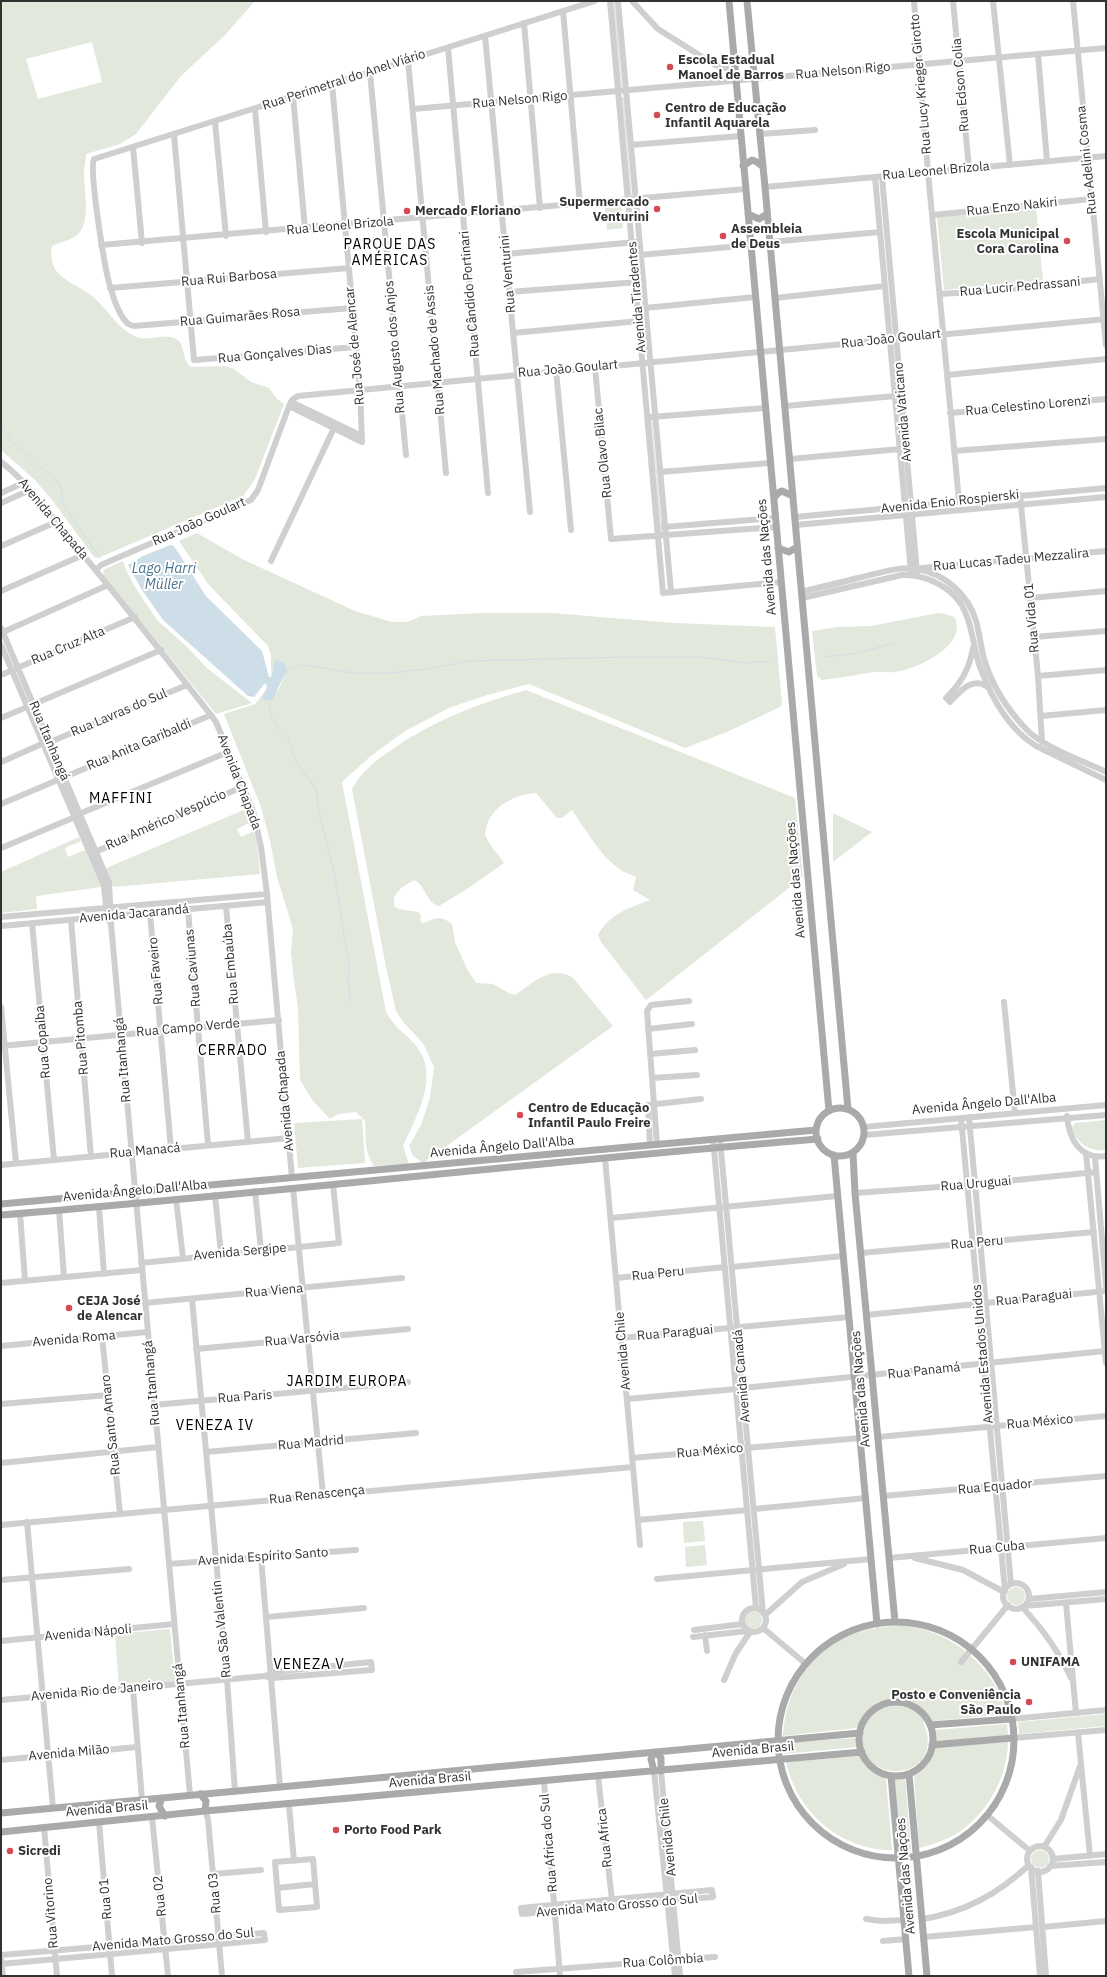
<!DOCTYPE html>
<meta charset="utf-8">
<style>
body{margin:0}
#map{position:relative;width:1107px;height:1977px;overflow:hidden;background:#fff;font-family:"IBM Plex Sans",sans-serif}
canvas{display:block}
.frame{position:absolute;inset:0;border:2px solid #323232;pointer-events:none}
</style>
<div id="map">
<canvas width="1107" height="1977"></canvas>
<div class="frame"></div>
</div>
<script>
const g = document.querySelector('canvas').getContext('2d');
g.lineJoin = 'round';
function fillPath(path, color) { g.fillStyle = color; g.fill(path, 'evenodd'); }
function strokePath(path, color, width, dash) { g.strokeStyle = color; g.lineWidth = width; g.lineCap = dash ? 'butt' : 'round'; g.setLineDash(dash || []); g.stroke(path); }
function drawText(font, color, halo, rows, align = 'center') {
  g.font = font + ' "IBM Plex Sans",sans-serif'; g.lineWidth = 4; g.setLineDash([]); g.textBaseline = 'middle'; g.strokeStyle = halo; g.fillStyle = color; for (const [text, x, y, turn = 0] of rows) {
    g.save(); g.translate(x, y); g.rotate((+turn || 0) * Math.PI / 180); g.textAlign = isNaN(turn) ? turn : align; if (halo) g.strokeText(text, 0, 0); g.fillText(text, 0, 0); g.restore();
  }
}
const green = new Path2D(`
 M1 1H255L225 35 181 76 136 134 120 144 86 154C86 160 84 167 84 173 84 189 91 222 78 234 72 240 60 242 52 246 51 253 51 261 54 267 60 279 78 286 88 293 106 305 116 329 137 337 150 342 164 332 176 339 186 344 181 360 191 367L226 366 234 369 251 382 269 388 277 399 284 404 255 479 243 496 98 558 94 557 52 500 35 480 1 450ZM92 42 102 82 38 99 26 59Z
 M612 1H616L622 88 619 89Z
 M620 97H624L632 196H629Z
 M621 207 623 228 607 230 605 208Z
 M1036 208 1043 281 944 290 937 217Z
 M652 419 663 535H660L649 420Z
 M197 533 242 559 355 611 392 622H407L421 616 483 613H551L674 623 775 627 782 704 780 707 727 732 685 748 529 684 487 695 449 708 405 731 372 755 342 782 386 1012C395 1029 406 1033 417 1047 440 1077 416 1117 403 1146L409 1164 374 1166C364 1152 366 1137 365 1121L356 1112 338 1114 330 1119 313 1101 300 1080 298 1008 294 981 291 952 293 929 277 877 270 841 261 807 224 714 255 704 266 690 262 698 274 695 279 689 287 669H272L271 677V655L268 646 208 584 179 541Z
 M123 561 127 572 135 587 157 620 187 647 208 669 252 703 216 714 104 576 103 571 105 569Z
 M938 613 945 614 954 617C970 645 915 670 895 672 888 673 880 671 873 672 856 675 839 678 822 680L817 676 812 631 838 627 871 626Z
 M526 690 795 798 803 877 646 1000 601 942 598 935C609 914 629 908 650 900L633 890 636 877C631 874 624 873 619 869 600 855 586 830 572 810L562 818H557L536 793C517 794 493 805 487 825 486 829 484 834 486 837 490 846 499 855 504 863L467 889 439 906C426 903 426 885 414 880L401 888 394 897V906L398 909 418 912 421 915 420 921 423 923C435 919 439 914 452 924L455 942 467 969 476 983 493 984 509 993 515 995C534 982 550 965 572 977L613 1026 423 1163 413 1156 409 1146 421 1125 430 1097 434 1067 423 1043 404 1023 396 1011 386 967 352 789C361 772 375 761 390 751 432 721 477 704 526 690Z
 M246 809 251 822 237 829 241 837 254 831 257 843 260 874 113 887 106 868Z
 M833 813 872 832 833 862Z
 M79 837 81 841 65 848 68 857 85 850 101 887 36 896 37 909 1 913V872Z
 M362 1119 365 1163 298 1168 294 1123Z
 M1106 1120V1150C1089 1152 1076 1143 1072 1127L1075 1123Z
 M703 1521 705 1541 684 1543 683 1522Z
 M705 1545 707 1565 686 1567 685 1547Z
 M1007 1596a9 9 0 1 1 18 0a9 9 0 1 1-18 0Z
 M744 1620a9 9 0 1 1 18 0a9 9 0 1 1-18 0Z
 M902 1625C951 1631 995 1665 1006 1714L923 1722C924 1726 927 1730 927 1733 937 1787 847 1782 865 1727L783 1736C785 1695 807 1654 845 1637 863 1629 883 1627 902 1625Z
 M170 1629 175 1681 119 1687 115 1634Z
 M1106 1714V1726L1019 1734 1018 1722Z
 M1007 1724 1008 1735 936 1742 935 1730Z
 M856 1738 857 1747 784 1754V1743Z
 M1008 1742C1007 1776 990 1809 962 1830 950 1839 934 1844 919 1848L914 1774 925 1765 935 1748Z
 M860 1756 868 1768 886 1778 892 1850C885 1850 878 1850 871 1848 828 1839 795 1804 786 1762Z
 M905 1777 911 1849 901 1850 894 1778Z
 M1031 1859a9 9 0 1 1 18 0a9 9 0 1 1-18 0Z`);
const water = new Path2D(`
 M170 545 174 546 206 596 262 651 269 677H271L275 661 279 660 285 664 287 671C281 680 278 690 272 700L265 701 262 698 267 687 265 683 254 697 248 696 163 620 142 590 128 565 143 556Z`);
const stream = new Path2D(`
 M1 425 12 442 59 483 62 492V503L100 558
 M825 657 858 653 895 643
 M287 669 303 665 354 673H390L433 668 468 661 627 657H702L745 663 771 661
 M269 701 271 716 278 729 288 739 296 762 316 789 319 812 334 872 349 965 348 982 351 1002`);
const minor = new Path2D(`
 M610 1 663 593 781 582
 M618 1 671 592
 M632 1 658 29 715 65 734 71
 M914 1 928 172 959 501
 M953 1 969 168
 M993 1 1010 165
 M1073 1 1106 345
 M563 11 580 204
 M524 23 540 208
 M485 36 530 512
 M448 48 488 493
 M1038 54 1047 161
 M408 60 446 473
 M370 73 406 455
 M293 96 305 229
 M255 109 266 232
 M413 109 1106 48
 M215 122 226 236
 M174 134 194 360 356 347
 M760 134 815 130
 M631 145 740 136
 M133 147 142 243
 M875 177 911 572
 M882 177 917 572
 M765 187 1106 156
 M933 215 1091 199
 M770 242 880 232
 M101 245 746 189
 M506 254 636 242
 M640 255 751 245
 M110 288 349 268
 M509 292 639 282
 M940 294 991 291 1100 279
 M775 298 885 286
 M352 308 134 326 128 324C120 316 114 300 111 289 105 273 89 171 94 159L595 1
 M645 308 755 297
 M513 333 639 321
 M595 367 611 539 776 527
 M556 370 571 530
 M947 375 1106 359
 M291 402 362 436
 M289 406 362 442 360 389 332 84
 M785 406 895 396
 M950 413 1106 399
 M651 417 765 408
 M954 451 1106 439
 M790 459 900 449
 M1 462C30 484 51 516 74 544 121 600 166 658 211 715L216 722 253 811 261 847 267 894 292 1178
 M660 472 770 463
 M1 493 23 483
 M1020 495 1038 676 1042 742
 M1 503 30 490
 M795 517 1106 488
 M795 525 1106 497
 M664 527 775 518
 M1 546 56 522
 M271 561 334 428
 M922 568 1106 551
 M96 570 101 565 251 500 258 490 289 406 292 400 298 396 1106 319
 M1 591 83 555
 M801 592C820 587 839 583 858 578 876 574 898 566 917 569 944 573 969 595 976 621 980 635 981 649 985 662 993 687 1009 711 1026 729 1043 747 1083 761 1106 772
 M802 598 902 575C927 574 957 589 966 614 973 631 974 650 980 667 991 697 1009 729 1036 746L1106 780
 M1031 598 1106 591
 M1 628 109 883 111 924 190 1795
 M1 633 108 585
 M1034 637 1106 631
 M1 645 104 886 107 917 111 924
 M973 648C969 670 961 683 946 698L950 702C960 691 973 675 989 688
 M1 675 135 617
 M1038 676 1106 670
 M1041 716 1106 710
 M1 718 161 650
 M50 742 187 685
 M1 762 44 743
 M1 804 211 715
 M79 814 228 752
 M1 848 75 817
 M93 853 242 787
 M226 906 248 1142
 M188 910 208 1145
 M150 913 171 1149
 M1 917 267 894
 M71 920 91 1157
 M32 923 54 1160
 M1 926 268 902
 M1004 1002 1015 1113
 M1 1007 16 1163
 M648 1029 692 1024
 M1 1046 279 1020
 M650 1054 695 1050
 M652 1078 697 1075
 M1067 1116C1069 1139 1080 1160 1106 1156
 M969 1117 1011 1584
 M961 1118 1005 1591
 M864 1127 1106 1105
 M864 1135 1106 1115
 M713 1139 756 1608
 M720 1139 763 1613
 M657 1144 647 1011 651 1005 689 1001
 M650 1145 648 1105 701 1099
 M1086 1153 1106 1363
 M1095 1157 1106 1286
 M605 1158 640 1545
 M1 1165 289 1138
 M293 1188 323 1495
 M255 1191 261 1250
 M855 1193 967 1185 1096 1172
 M215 1195 221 1254
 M176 1199 183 1258
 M99 1207 104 1274
 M59 1210 64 1277
 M20 1213 25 1281
 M611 1218 837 1196
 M861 1253 1094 1232
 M141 1263 339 1243 333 1184
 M732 1267 843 1256
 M616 1278 725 1267
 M1 1283 142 1270
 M192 1299 227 1679 235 1791
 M145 1303 402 1278
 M866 1315 1106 1291
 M102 1336 120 1514
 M621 1338 849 1317
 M1 1346 147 1332
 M196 1349 408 1329
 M743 1388 1105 1351
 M627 1399 736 1389
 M1 1404 108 1395
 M154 1405 408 1382
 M878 1437 1106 1416
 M206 1452 416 1433
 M632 1458 860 1438
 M1 1463 158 1447
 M883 1496 1106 1476
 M754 1509 866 1498
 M638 1520 747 1510
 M27 1522 53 1808
 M1 1525 633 1467
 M261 1557 280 1787
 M889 1558 1106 1538
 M915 1558 963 1570 1004 1592
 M169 1564 356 1550
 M657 1579 871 1559
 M1 1580 129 1569
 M1003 1596a13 13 0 1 1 26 0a13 13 0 1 1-26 0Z
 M1029 1599 1106 1592
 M1066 1603 1076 1713
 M1024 1606 1106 1599
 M1022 1607C1042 1628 1059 1652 1071 1678
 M742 1620a12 12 0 1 1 24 0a12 12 0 1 1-24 0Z
 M765 1615 802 1582 844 1564
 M267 1617 364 1608
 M763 1628 806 1664
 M694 1630 742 1624
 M705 1635 707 1651
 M693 1637 747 1631
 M1 1641 174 1624
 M961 1662 1008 1605
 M724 1680 736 1653 750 1632
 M133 1688 142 1800
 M1 1700 265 1676 272 1672 371 1662 372 1670 272 1678 265 1676
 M1011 1719 1106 1710
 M1078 1733 1090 1856
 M1013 1738 1106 1730
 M1 1760 137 1747
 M654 1771 675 1976
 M661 1771 680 1976
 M598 1776 612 1900
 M544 1781 560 1976
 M289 1805 294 1861
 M205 1811 208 1819 222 1976
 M987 1815 1030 1851
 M152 1817 168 1976
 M99 1822 112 1976
 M44 1827 57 1976
 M1027 1859a13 13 0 1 1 26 0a13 13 0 1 1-26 0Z
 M1044 1847 1061 1820 1080 1766
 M313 1859 317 1907 279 1910 275 1862Z
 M1053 1859 1106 1854
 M1050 1866 1106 1862
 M1031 1867 1040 1976
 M1038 1871 1046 1976
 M213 1874 261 1870
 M277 1888 315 1884
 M712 1890 713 1897 522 1914 521 1908Z
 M866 1919 881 1921 904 1920
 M923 1919C965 1912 998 1894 1029 1865
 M1043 1927 1106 1921
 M924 1937 1036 1927
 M883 1941 906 1939
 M1 1955 264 1933 265 1940 1 1964
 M1 1957 3 1976
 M516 1972 715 1957`);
const major = new Path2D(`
 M729 1 829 1111
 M747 1 765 187 848 1109
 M743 166 752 160 757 162 762 166
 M748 214 759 219 767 214
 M774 498 778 493 782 491 793 496
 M778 548 789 552 797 547
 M816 1132a24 24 0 1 1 48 0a24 24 0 1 1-48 0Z
 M853 1153 855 1193 895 1622
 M834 1155 877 1624
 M1 1204 816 1130
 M1 1215C273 1193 545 1161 818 1139
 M778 1740a118 118 0 1 1 236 0a118 118 0 1 1-236 0Z
 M859 1739a37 37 0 1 1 74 0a37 37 0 1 1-74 0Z
 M930 1725 1011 1719
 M932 1745 1013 1738
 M657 1753 661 1758V1771
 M654 1771 651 1759 654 1753
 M909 1774 927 1976
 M891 1776 909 1976
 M200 1794 206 1801 205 1811
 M162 1798 159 1806 165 1816
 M1 1813 860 1733
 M1 1832 205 1811 862 1752`);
const markers = [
 [670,67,4,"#d34a52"],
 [657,115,4,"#d34a52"],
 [657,209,4,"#d34a52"],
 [407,211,4,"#d34a52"],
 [723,236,4,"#d34a52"],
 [1067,241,4,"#d34a52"],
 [520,1115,4,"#d34a52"],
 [69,1308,4,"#d34a52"],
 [1013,1662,4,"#d34a52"],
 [1029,1702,4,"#d34a52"],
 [336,1830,4,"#d34a52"],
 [10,1851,4,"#d34a52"]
];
const poiNames = [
 ["Escola Estadual",678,60],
 ["Manoel de Barros",678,75],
 ["Centro de Educação",665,108],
 ["Infantil Aquarela",665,123],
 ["Supermercado",649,202,"right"],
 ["Venturini",649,217,"right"],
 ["Mercado Floriano",415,211],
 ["Assembleia",731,229],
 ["de Deus",731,244],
 ["Escola Municipal",1059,234,"right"],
 ["Cora Carolina",1059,249,"right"],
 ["Centro de Educação",528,1108],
 ["Infantil Paulo Freire",528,1123],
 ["CEJA José",77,1301],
 ["de Alencar",77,1316],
 ["UNIFAMA",1021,1662],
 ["Posto e Conveniência",1021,1695,"right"],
 ["São Paulo",1021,1710,"right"],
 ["Porto Food Park",344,1830],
 ["Sicredi",18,1851]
];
const streetNames = [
 ["Rua Nelson Rigo",843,71,-5],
 ["Rua Perimetral do Anel Viário",344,80,-18],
 ["Rua Lucy Krieger Girotto",921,84,-95],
 ["Rua Edson Colia",961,85,-95],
 ["Rua Nelson Rigo",520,100,-5],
 ["Rua Adelini Cosma",1087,160,-96],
 ["Rua Leonel Brizola",936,171,-5],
 ["Rua Enzo Nakiri",1012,207,-6],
 ["Rua Leonel Brizola",340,226,-5],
 ["Rua Venturini",508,274,-95],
 ["Rua Rui Barbosa",229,278,-5],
 ["Rua Lucir Pedrassani",1020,287,-5],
 ["Rua Cândido Portinari",470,294,-95],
 ["Avenida Tiradentes",637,297,-95],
 ["Rua Guimarães Rosa",240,317,-5],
 ["Rua João Goulart",891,339,-6],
 ["Rua José de Alencar",355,346,-95],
 ["Rua Augusto dos Anjos",395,347,-95],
 ["Rua Machado de Assis",435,350,-95],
 ["Rua Gonçalves Dias",275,354,-5],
 ["Rua João Goulart",568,369,-5],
 ["Rua Celestino Lorenzi",1028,406,-5],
 ["Avenida Vaticano",903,412,-95],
 ["Rua Olavo Bilac",603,453,-96],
 ["Avenida Enio Rospierski",950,502,-6],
 ["Avenida Chapada",53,519,50],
 ["Rua João Goulart",199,522,-24],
 ["Avenida das Nações",767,557,-95],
 ["Rua Lucas Tadeu Mezzalira",1011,560,-5],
 ["Rua Vida 01",1032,618,-95],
 ["Rua Cruz Alta",68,646,-23],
 ["Rua Lavras do Sul",119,713,-23],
 ["Rua Itanhangá",49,741,67],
 ["Rua Anita Garibaldi",139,745,-23],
 ["Avenida Chapada",239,782,69],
 ["Rua Américo Vespúcio",166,820,-24],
 ["Avenida das Nações",796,880,-95],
 ["Avenida Jacarandá",134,914,-5],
 ["Rua Embaúba",231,964,-95],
 ["Rua Caviunas",193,968,-95],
 ["Rua Faveiro",156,971,-95],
 ["Rua Campo Verde",188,1028,-5],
 ["Rua Pitomba",81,1038,-95],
 ["Rua Copaíba",43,1042,-95],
 ["Rua Itanhangá",123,1060,-95],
 ["Avenida Chapada",285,1101,-95],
 ["Avenida Ângelo Dall'Alba",984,1104,-5],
 ["Avenida Ângelo Dall'Alba",502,1147,-5],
 ["Rua Manacá",145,1151,-5],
 ["Rua Uruguai",976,1184,-5],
 ["Avenida Ângelo Dall'Alba",135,1191,-5],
 ["Rua Peru",977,1243,-5],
 ["Avenida Sergipe",240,1252,-5],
 ["Rua Peru",658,1274,-6],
 ["Rua Viena",274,1291,-5],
 ["Rua Paraguai",1034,1298,-6],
 ["Rua Paraguai",675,1333,-5],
 ["Avenida Roma",74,1339,-5],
 ["Rua Varsóvia",302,1339,-5],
 ["Avenida Chile",623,1351,-95],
 ["Avenida Estados Unidos",983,1354,-95],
 ["Rua Panamá",924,1371,-6],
 ["Avenida Canadá",742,1376,-95],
 ["Rua Itanhangá",152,1383,-95],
 ["Avenida das Nações",861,1389,-95],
 ["Rua Paris",245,1397,-4],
 ["Rua México",1040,1422,-5],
 ["Rua Santo Amaro",111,1425,-96],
 ["Rua Madrid",311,1443,-5],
 ["Rua México",710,1451,-5],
 ["Rua Equador",995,1487,-5],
 ["Rua Renascença",317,1495,-6],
 ["Rua Cuba",997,1548,-5],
 ["Avenida Espírito Santo",263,1557,-4],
 ["Rua São Valentin",222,1629,-96],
 ["Avenida Nápoli",88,1633,-5],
 ["Avenida Rio de Janeiro",97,1691,-5],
 ["Rua Itanhangá",182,1706,-95],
 ["Avenida Brasil",753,1750,-5],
 ["Avenida Milão",69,1753,-5],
 ["Avenida Brasil",430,1780,-5],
 ["Avenida Brasil",107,1809,-5],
 ["Avenida Chile",668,1837,-96],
 ["Rua Africa",605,1838,-96],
 ["Rua Africa do Sul",549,1843,-95],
 ["Avenida das Nações",906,1876,-95],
 ["Rua 03",215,1893,-95],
 ["Rua 02",160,1896,-96],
 ["Rua 01",106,1899,-95],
 ["Avenida Mato Grosso do Sul",617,1906,-5],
 ["Rua Vitorino",51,1913,-95],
 ["Avenida Mato Grosso do Sul",173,1940,-5],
 ["Rua Colômbia",663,1961,-4]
];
const neighbourhoodNames = [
 ["PARQUE DAS",390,245],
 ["AMÉRICAS",390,261],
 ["MAFFINI",121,799],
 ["CERRADO",233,1051],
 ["JARDIM EUROPA",347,1382],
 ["VENEZA IV",215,1426],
 ["VENEZA V",309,1665]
];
const waterNames = [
 ["Lago Harri",164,569],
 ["Müller",164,585]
];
fillPath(green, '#e2e8dc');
fillPath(water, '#cedee8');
strokePath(stream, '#cedee8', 1);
strokePath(minor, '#cfcfcf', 6);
strokePath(major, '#aaa', 7);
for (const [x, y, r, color] of markers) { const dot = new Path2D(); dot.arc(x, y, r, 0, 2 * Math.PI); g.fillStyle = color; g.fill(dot); strokePath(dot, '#fff', 1.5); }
drawText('bold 13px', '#323232', '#fff', poiNames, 'left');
drawText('13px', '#323232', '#fff', streetNames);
g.letterSpacing = '1px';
drawText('14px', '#000', '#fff', neighbourhoodNames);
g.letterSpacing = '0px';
drawText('italic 14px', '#48718d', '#fff', waterNames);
</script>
